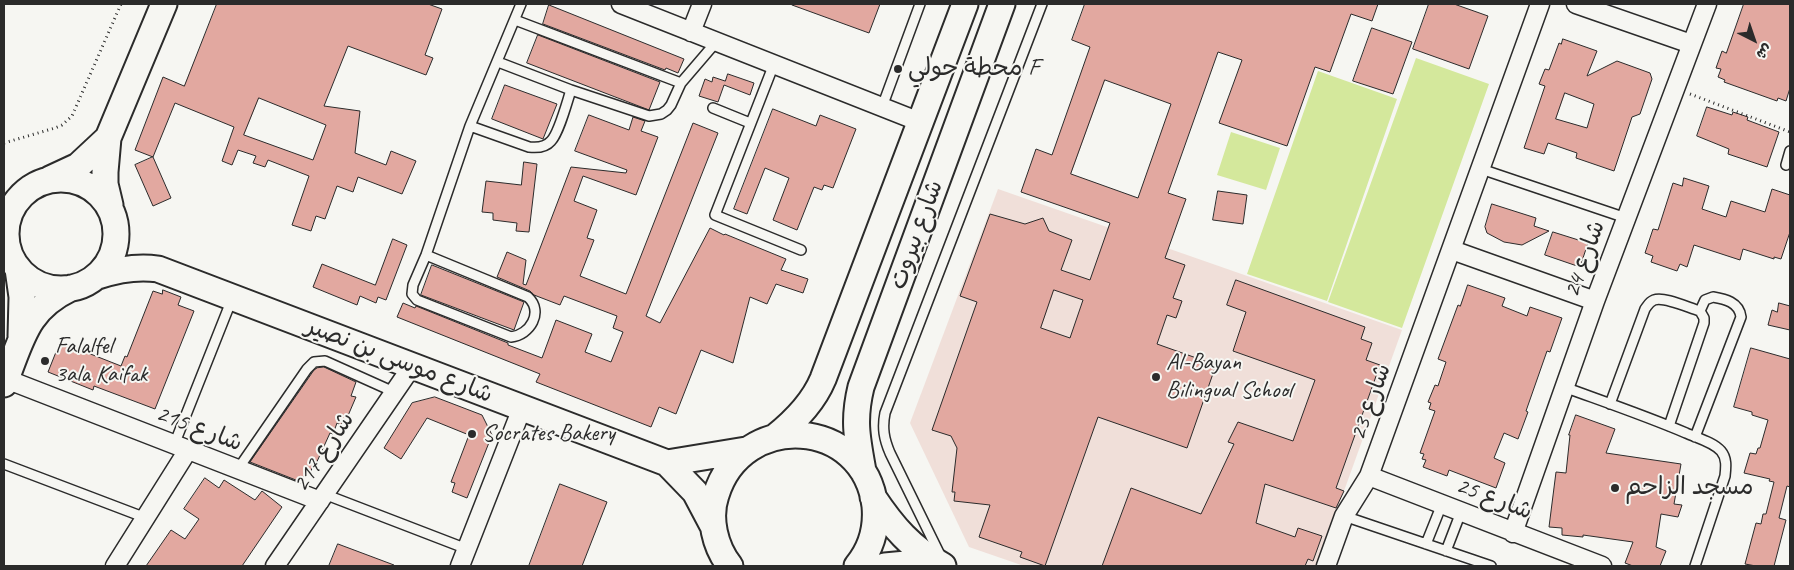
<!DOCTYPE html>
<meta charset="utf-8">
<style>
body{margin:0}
#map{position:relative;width:1794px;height:570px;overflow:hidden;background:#f6f6f2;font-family:Caveat,"Playpen Sans Arabic",sans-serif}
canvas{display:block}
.frame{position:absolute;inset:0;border:5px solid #2b2b2b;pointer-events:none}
.north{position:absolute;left:1729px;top:15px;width:50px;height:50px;-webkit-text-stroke:4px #f6f6f2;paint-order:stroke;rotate:139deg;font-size:14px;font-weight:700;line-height:20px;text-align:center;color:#2b2b2b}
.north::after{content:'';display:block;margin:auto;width:18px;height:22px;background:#2b2b2b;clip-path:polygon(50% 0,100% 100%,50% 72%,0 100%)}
</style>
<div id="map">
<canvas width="1794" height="570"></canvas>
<div class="frame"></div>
<div class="north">ش</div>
</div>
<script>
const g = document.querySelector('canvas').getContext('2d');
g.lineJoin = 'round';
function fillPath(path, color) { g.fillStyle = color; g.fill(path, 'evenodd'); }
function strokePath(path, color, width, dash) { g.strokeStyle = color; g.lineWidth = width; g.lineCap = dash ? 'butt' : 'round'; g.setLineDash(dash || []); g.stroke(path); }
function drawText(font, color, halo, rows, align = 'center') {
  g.font = font + ' Caveat,"Playpen Sans Arabic",sans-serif'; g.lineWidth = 4; g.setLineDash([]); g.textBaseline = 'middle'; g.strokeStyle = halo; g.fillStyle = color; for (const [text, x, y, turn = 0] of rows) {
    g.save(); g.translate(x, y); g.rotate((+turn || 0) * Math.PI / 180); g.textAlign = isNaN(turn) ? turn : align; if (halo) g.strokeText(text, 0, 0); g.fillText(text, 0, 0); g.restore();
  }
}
const built = new Path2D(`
 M998 189 1402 330 1317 566H1024L969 547 910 423Z`);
const green = new Path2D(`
 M1416 58 1489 84 1402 328 1328 302Z
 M1318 71 1397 99 1327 301 1247 274Z
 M1231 132 1280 148 1266 190 1217 175Z`);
const building = new Path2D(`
 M217 4H428L442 9 425 55 433 58 426 75 348 46 324 106 360 111 355 153 386 165 391 151 416 161 402 194 358 177 353 192 337 186 325 219 316 216 311 231 292 225 309 176 268 160 265 167 253 163 256 156 238 150 232 165 222 161 234 127 175 103 153 157 135 150 163 77 184 86ZM259 98 326 125 313 160 244 135Z
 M792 4H880L869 33 792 5Z
 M1085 4H1378L1372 21 1351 14 1330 72 1315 67 1287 146 1219 123 1242 60 1218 52 1168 193 1186 199 1165 258 1185 265 1173 298 1182 301 1176 318 1167 315 1157 344 1216 365 1187 448 1098 417 1045 566 1020 557 1022 552 979 537 990 505 954 501 955 492H952L957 448 951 436 932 430 977 302 960 296 990 214 1025 224 1043 218 1049 231 1072 240 1061 270 1090 280 1110 223 1021 192 1036 149 1052 155 1090 47 1072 40ZM1105 80 1171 104 1138 198 1071 174ZM1054 290 1083 300 1070 338 1041 328Z
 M1429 4H1454L1488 16 1469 69 1413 49Z
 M1744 4H1790V88L1786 101 1778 98 1777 101 1724 82 1725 80 1718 77 1721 69 1716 68 1722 51 1726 53Z
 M549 5 684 59 678 73 666 68 665 70 543 24Z
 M1372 28 1412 42 1393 94 1353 81Z
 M538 35 660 82 649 110 527 63Z
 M1563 39 1597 51 1587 76 1617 61 1650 73 1652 79 1640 114 1632 117 1614 171 1576 158 1577 153 1548 143 1544 154 1524 148 1545 86 1539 84 1545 69 1549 70 1559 43 1561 44ZM1565 93 1594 104 1587 128 1556 119Z
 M728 74 754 83 750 95 724 85 718 102 699 96 705 79 712 82 713 77 725 81Z
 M505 85 557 104 543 139 492 119Z
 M1707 107 1732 115 1733 112 1748 117 1747 120 1779 132 1767 167 1728 154 1729 149 1697 136Z
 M773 109 816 126 820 115 856 129 833 188 824 185 822 190 814 187 797 230 773 220 789 178 765 168 747 214 734 209Z
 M589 115 629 130 633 117 645 121 641 131 658 137 636 195 583 176 574 201 597 210 587 238 594 240 580 276 626 294 693 123 718 133 646 316 660 323 710 228 724 235 725 234 786 259 781 270 808 279 803 293 776 284 767 304 750 297 733 363 701 350 676 414 659 407 651 427 536 382 540 374 397 317 403 303 415 308 416 306 508 343V345L542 358 556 320 592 334 585 352 611 362 623 332 613 328 617 316 564 296 560 305 534 295 530 291 497 277 507 252 526 260 523 284 526 285 571 167 626 173 627 170 575 151Z
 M153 157 171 198 153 206 135 165Z
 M524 162 537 164 529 232 516 231 517 223 493 220V213L482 212 486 181 521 185Z
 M1684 178 1709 186 1702 209 1726 217 1731 201 1765 212 1772 189 1790 195V232L1781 259 1774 257V259L1743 249 1740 260 1694 245 1687 267 1680 264 1677 271 1651 262 1653 256 1645 253 1653 229 1658 230 1673 183 1682 186Z
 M1218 191 1247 195 1243 224 1213 220Z
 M1492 204 1536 218 1534 226 1549 231 1522 245 1504 242 1487 233 1485 227Z
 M1553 232 1588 243 1580 267 1545 255Z
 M393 239 407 245 386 300 378 297 376 303 360 296 357 305 313 287 322 264 375 285Z
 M432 265 524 302 514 330 421 295Z
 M1236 280 1365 327 1361 339 1372 343 1366 360 1380 365 1336 488 1344 491 1336 508 1265 484 1256 523 1295 537 1298 528 1322 536 1313 561 1308 559 1305 566H1102L1131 488 1201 514 1234 444 1228 442 1238 422 1293 441 1315 380 1233 351 1246 312 1227 305Z
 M1468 285 1505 298 1502 306 1527 316 1530 307 1562 318 1550 352 1547 351 1526 411 1528 412 1518 439 1504 433 1494 458 1505 463 1496 488 1449 470 1447 476 1423 467 1426 460 1422 459 1424 454 1420 453 1435 411 1429 409 1431 403 1428 402 1435 385 1438 386 1446 362 1438 359 1458 305 1460 306Z
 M163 290 181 297 178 305 194 311 155 409 94 386 93 390 48 372 60 342 121 366 125 356 127 357 153 291 162 294Z
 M1779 303 1790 306V330L1768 325 1772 310 1777 312Z
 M1751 348 1790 359V487L1787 486 1779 518 1786 520 1774 566H1756L1745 564 1756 523 1761 524 1763 514H1766L1774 482 1769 481 1770 479 1744 473 1750 453 1756 454 1758 448H1760L1768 420 1752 415V412L1734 407Z
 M324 367 356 382 351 396 356 397 347 418 345 417 341 425 337 423 333 434 330 433 315 466 313 465 310 474 306 472 301 482 250 462 314 370 317 368Z
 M435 397 482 415 492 435 467 498 452 492 455 483 451 482 469 435 427 418 401 459 384 448 412 403Z
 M1576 415 1615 429 1606 453 1681 464 1674 504 1682 505 1678 517 1661 514 1656 547 1666 551 1660 566H1633L1625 563 1633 542 1583 535V537L1562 535V528L1549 527 1556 472 1566 473 1570 435H1569Z
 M205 478 219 488 224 480 255 500 262 491 282 507 242 566H146L171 530 185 539 199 519 184 509Z
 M560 484 607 502 582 566H529Z
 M338 544 394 565V566H329Z`);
const path = new Path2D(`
 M1690 94 1790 132
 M4 143 55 128 62 125 72 116 121 4`);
const lane = new Path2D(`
 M515 20 681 83
 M498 62 571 90 649 116 661 114 667 110 671 105 681 83 717 41
 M774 64 715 215 801 250
 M882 107 920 4
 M713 108 750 123
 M470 126 529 147C537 148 545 148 551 141 559 133 567 102 571 90
 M1786 165 1790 151
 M1481 169 1626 218
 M426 255 528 297C544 312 530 335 511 337L417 300 412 294 413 285 426 255 470 126 521 4
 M1564 387C1605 402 1646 416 1686 433 1697 438 1713 442 1721 451 1727 458 1726 467 1725 476L1695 566
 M1610 404 1645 309C1648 305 1649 302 1654 300 1664 296 1689 308 1700 311L1704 318V323L1669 426
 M1695 437 1741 317C1739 302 1725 299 1713 297L1705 300 1700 311
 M174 445 232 299
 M4 464 146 518
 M238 469 307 369 314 362 325 361 394 392
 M324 494 467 549
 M1344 516 1491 566
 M1426 544 1442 504
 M1446 551 1461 512
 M941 557 890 453C884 439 882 428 885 413L1042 4`);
const street = new Path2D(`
 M621 4 920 122
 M1576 4 1691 44
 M691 32 702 4
 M1452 250 1595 301
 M6 379 320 501
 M1369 476 1602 566
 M1513 533 1595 301 1707 4
 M115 566 188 450
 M275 566 413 365
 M460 566 522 408
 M1326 566 1344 516 1369 476 1540 4`);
const secondary = new Path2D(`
 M6 234a55 55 0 1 1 110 0a55 55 0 1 1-110 0Z
 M50 179 78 166 108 138
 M110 205 105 184V172L108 138 164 4
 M18 269 22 297 21 336
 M98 276C119 269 137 266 158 269L667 463 695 492 713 526
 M4 384C22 340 25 310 71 288
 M775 437C795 421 813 403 823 379L965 4
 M667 463 746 450
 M863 471C857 438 853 420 861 387L1002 4
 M873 497C893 527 911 548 943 566
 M730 566C715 547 708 518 716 495 742 410 864 417 875 506 877 528 871 549 857 566
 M885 566 917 563 933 566`);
const markers = [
 [898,69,5,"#2b2b2b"],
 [45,361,5,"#2b2b2b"],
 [1156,377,5,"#2b2b2b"],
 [472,434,5,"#2b2b2b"],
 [1615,488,5,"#2b2b2b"]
];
const poiNames = [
 ["محطة حولي F",908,69],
 ["Falalfel",55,347],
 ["3ala Kaifak",55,375],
 ["Al-Bayan",1166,363],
 ["Bilingual School",1166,391],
 ["Socrates Bakery",482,434],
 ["مسجد الزاحم",1625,488]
];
const streetNames = [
 ["شارع بيروت",917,235,-70],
 ["شارع 24",1585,259,-70],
 ["شارع موسى بن نصير",399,361,21],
 ["شارع 23",1371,402,-70],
 ["شارع 215",199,429,21],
 ["شارع 217",324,452,-56],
 ["شارع 25",1494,499,21]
];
fillPath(built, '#f0dfd9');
fillPath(green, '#d4e89c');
fillPath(building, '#e2a8a0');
strokePath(building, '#2b2b2b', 1);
strokePath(lane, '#2b2b2b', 12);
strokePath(street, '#2b2b2b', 21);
strokePath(secondary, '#2b2b2b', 29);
strokePath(path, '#2b2b2b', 3, [1, 4]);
strokePath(lane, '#f6f6f2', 9);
strokePath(street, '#f6f6f2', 18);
strokePath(secondary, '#f6f6f2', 25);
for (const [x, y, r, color] of markers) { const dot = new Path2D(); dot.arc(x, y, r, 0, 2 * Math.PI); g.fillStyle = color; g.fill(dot); strokePath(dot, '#f6f6f2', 2); }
drawText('24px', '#2b2b2b', '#f6f6f2', poiNames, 'left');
drawText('24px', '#2b2b2b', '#f6f6f2', streetNames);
</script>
